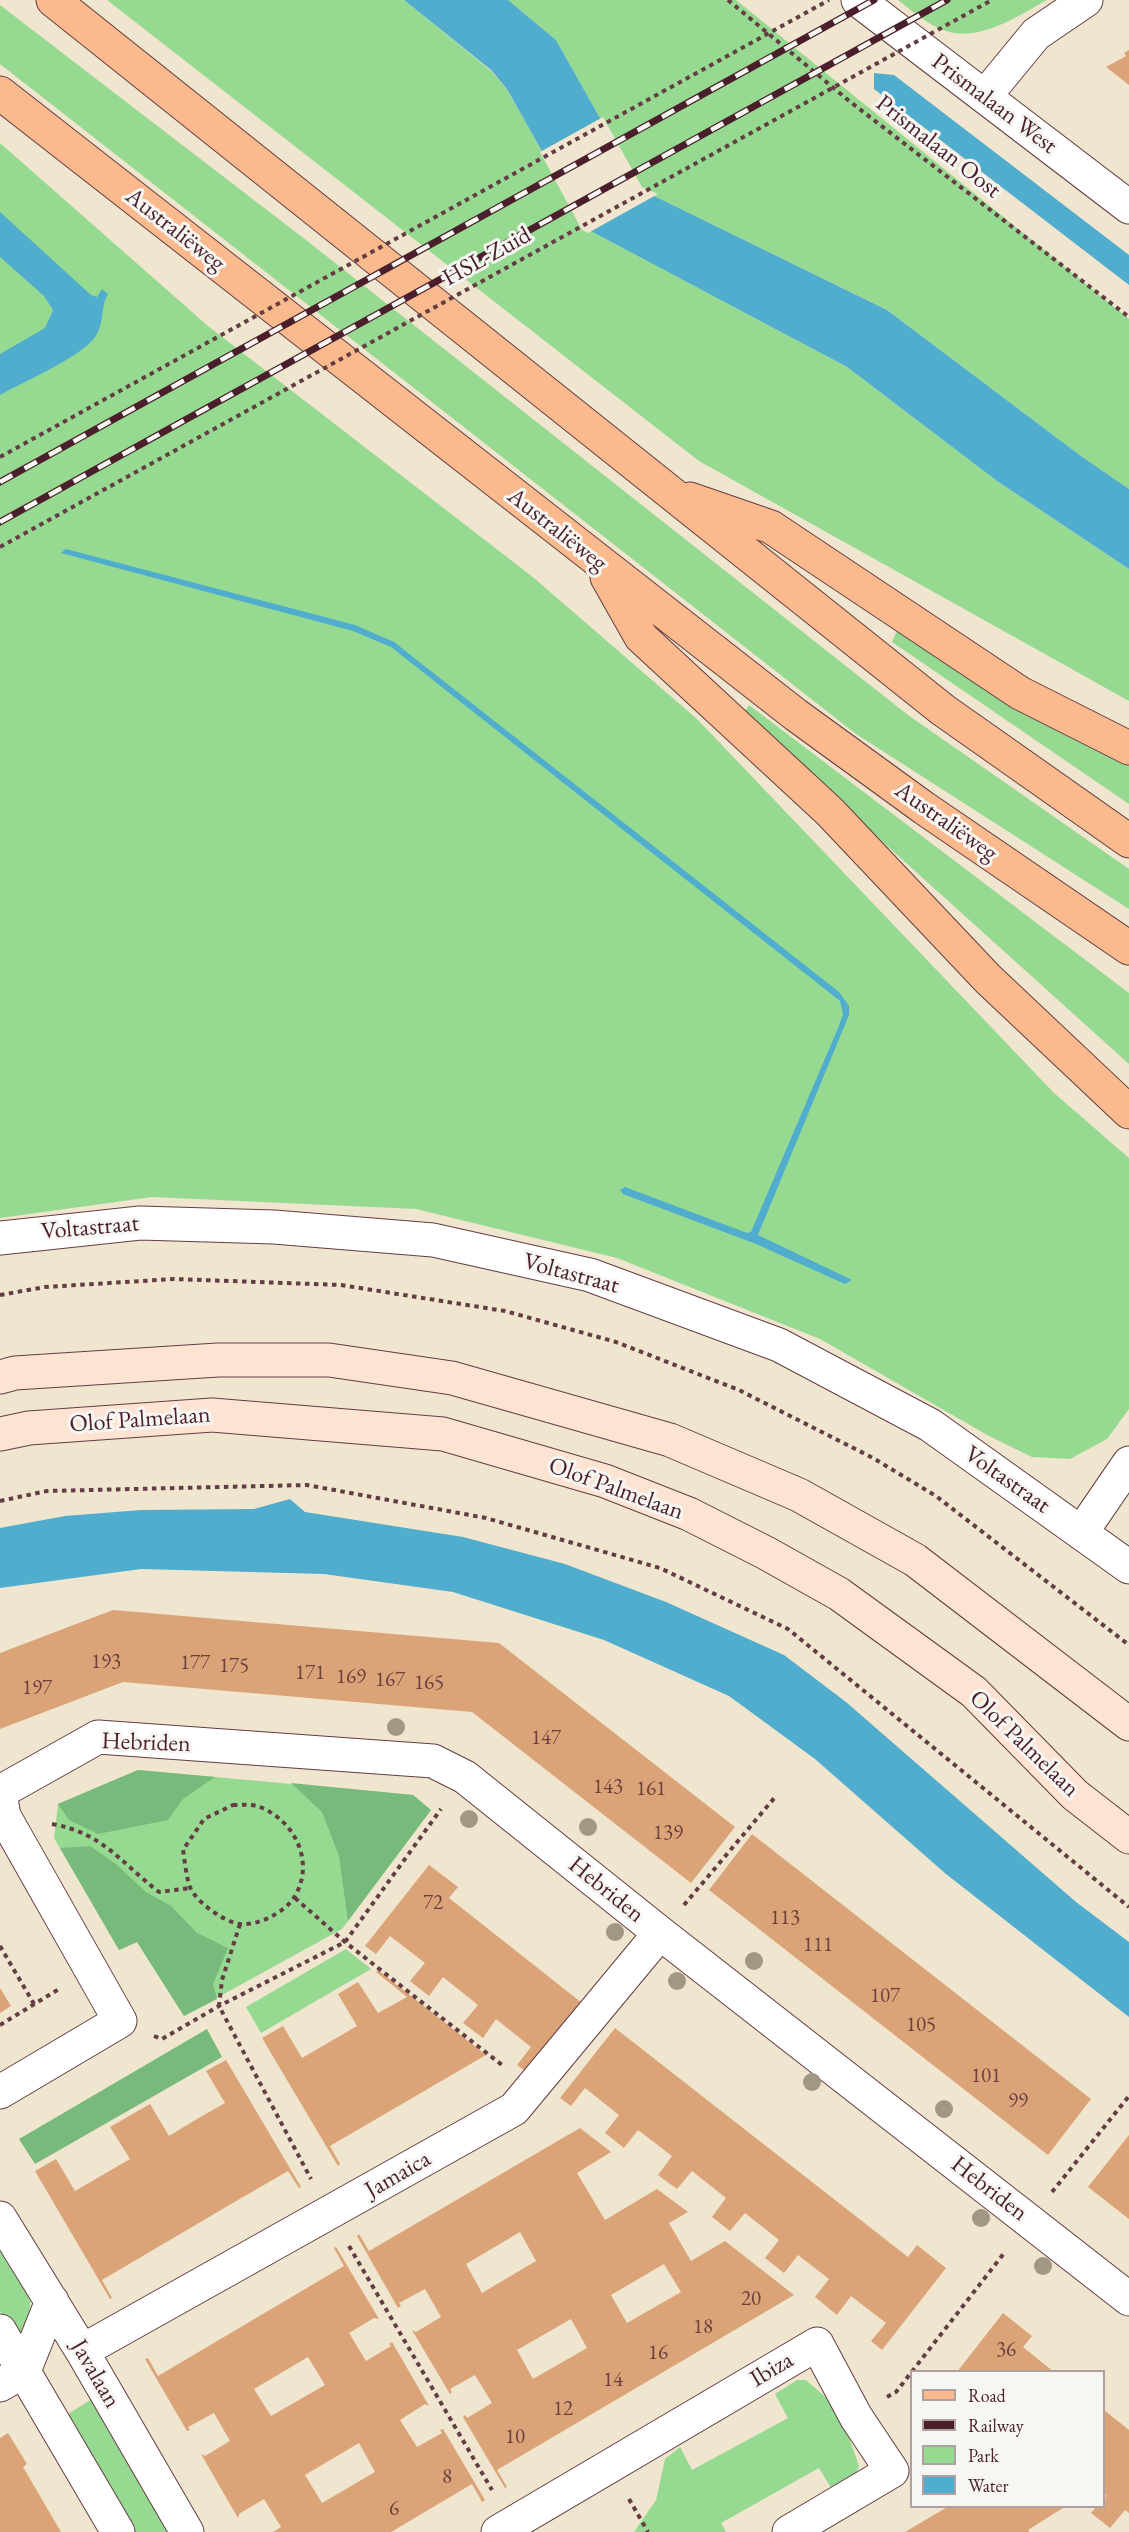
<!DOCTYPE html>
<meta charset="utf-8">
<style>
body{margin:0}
#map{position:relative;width:1129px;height:2532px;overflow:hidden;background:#f0e5ce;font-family:"EB Garamond",serif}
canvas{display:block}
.legend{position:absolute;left:910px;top:2370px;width:195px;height:138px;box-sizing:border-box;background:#f6f6f2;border:2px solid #b1a0a2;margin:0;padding:8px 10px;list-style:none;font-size:18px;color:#4a1f2b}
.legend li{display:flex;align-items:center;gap:12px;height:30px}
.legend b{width:30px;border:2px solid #b1a0a2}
</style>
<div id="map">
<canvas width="1129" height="2532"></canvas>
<ul class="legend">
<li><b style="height:8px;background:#fbba8d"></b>Road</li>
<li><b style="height:8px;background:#4a1f2b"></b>Railway</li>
<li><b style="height:16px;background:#96da92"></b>Park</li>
<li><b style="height:16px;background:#50adce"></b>Water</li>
</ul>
</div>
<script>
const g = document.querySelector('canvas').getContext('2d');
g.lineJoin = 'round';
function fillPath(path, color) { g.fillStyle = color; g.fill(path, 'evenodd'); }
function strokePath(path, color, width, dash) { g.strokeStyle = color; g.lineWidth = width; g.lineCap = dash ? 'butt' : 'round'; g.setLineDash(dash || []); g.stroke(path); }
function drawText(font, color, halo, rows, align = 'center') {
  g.font = font + ' "EB Garamond",serif'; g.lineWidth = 6; g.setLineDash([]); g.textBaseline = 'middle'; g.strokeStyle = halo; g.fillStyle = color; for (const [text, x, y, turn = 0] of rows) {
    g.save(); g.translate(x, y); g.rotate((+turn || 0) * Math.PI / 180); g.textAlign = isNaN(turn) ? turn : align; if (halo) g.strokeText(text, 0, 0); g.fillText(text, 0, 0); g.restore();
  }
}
const green = new Path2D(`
 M107 0H404L491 71 507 89 585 228 847 367 997 481 1129 569V701L699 461Z
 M508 0H736L1129 319V489L1081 456 887 310 640 189 556 40Z
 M898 0H1047C1018 16 980 42 946 31 928 25 912 11 898 0Z
 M0 5 306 240 908 715 1129 869V909L856 734 0 64Z
 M0 143 208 326 534 578 697 719 1054 1093 1129 1158V1409L1107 1439 1070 1459 1032 1457 989 1436 820 1339 617 1258 416 1209 152 1197 0 1218Z
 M897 631 1061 733 1129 766V804L892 642Z
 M749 705 1129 993V1064L742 715Z
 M138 1770 413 1795 431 1810 342 1929 184 2016 137 1942 119 1950 54 1838 58 1804Z
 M346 1949 371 1969 261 2033 246 2007Z
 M0 2243 31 2295 27 2346 21 2345 0 2311Z
 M797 2380H806L828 2399 847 2432 859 2466 855 2476 833 2491 819 2468 721 2523 726 2532H634L656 2500 665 2459 680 2447 692 2470 788 2418 775 2394Z
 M92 2399 170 2532H133L65 2416Z`);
const forest = new Path2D(`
 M138 1770 215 1777 183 1799 168 1820 98 1834 69 1820 58 1804Z
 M291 1783 413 1795 431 1810 348 1921 339 1856 322 1812Z
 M90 1846 116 1864 146 1892 171 1906 197 1933 228 1948 213 1984 217 1999 184 2016 137 1942 119 1950 60 1848Z
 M207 2029 222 2057 35 2164 19 2139Z`);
const water = new Path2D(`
 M404 0H508L556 40 640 189 887 310 1081 456 1129 489V569L997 481 847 367 585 228 507 89 491 70Z
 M874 73 894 75 1129 255V285L874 89Z
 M0 212 91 295 97 297 102 289 108 294C100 307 105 323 95 337 81 357 23 382 0 395V354L45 328 53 310 44 296 0 257Z
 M66 549 355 625 394 642 839 992 849 1006V1015L758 1235 852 1280 845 1284 756 1244 623 1194 620 1190 625 1187 747 1233 751 1232 838 1028 843 1014 840 1001 391 647 353 631 61 553Z
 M290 1499 305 1512 463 1537 565 1564 666 1602 784 1655 846 1702 1076 1902 1129 1942V2017L946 1874 815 1759 729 1696 604 1640 453 1592 324 1574 141 1569 0 1588V1528L65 1516 141 1510 254 1509Z`);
const pier = new Path2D(`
 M603 117 642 187 658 194 588 233 582 230 540 152Z`);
const building = new Path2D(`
 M1129 50V85L1106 67 1126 56 1124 53Z
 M113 1610 499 1643 735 1827 691 1883 472 1712 123 1682 0 1729V1653Z
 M752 1834 1091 2099 1048 2155 709 1890Z
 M429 1865 458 1887 449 1898 582 2003 528 2073 517 2065 531 2047 496 2019 483 2038 463 2023 478 2005 443 1977 429 1996 410 1981 425 1963 390 1936 376 1954 365 1946Z
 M378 1970 486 2055 330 2146 340 2164 338 2166 262 2038 283 2026 302 2058 357 2026 338 1994 358 1982 378 2013 407 1997 376 1972Z
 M0 1988 11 2006 0 2013Z
 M615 2028 908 2257 917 2245 946 2268 882 2350 871 2341 886 2323 851 2296 837 2315 815 2297 829 2279 798 2255 784 2273 765 2258 779 2240 745 2213 730 2231 712 2217 726 2198 692 2171 677 2189 658 2175 672 2156 638 2130 624 2148 605 2133 619 2115 585 2088 571 2106 560 2098Z
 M226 2060 301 2187 299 2188 288 2171 243 2197 102 2280 112 2298 110 2299 35 2171 56 2159 75 2191 130 2159 110 2127 150 2104 169 2136 197 2119 225 2103 206 2071Z
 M580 2128 611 2152 577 2173 605 2220 657 2189 688 2212 669 2223 691 2261 725 2241 794 2295 497 2470 507 2487 505 2488 463 2417 465 2415 467 2418 492 2403 475 2375 450 2389 452 2392 450 2394 412 2330 416 2332 441 2317 425 2289 399 2303 401 2306 398 2308 357 2236 359 2234 369 2251ZM520 2232 536 2261 482 2293 466 2264ZM664 2264 681 2292 627 2323 611 2295ZM571 2319 587 2348 533 2379 517 2350Z
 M1129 2135V2219L1088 2187Z
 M336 2247 379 2319 374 2318 349 2333 366 2361 391 2346 389 2344 392 2342 429 2406 425 2404 400 2420 417 2447 442 2433 440 2430 443 2429 485 2500 482 2502 472 2484 391 2532H273L281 2527 264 2499 239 2514 238 2518 201 2454 205 2456 230 2441 214 2413 188 2427 190 2430 187 2431 145 2359 148 2358 158 2376 344 2266 334 2248ZM308 2357 325 2385 271 2416 254 2389ZM359 2443 375 2472 322 2503 305 2475Z
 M1003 2313 1032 2336 1023 2347 1054 2372H957Z
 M1104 2410 1129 2430V2513L1125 2510 1110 2528 1091 2513 1097 2506H1104L1106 2495 1104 2493Z
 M8 2433 27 2464 23 2467 61 2532H0V2438Z
 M949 2506H1066L1028 2530 1030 2532H905Z`);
const path = new Path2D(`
 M728 0 848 100 1129 317
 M0 1295 45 1287 174 1279 341 1285 505 1311 616 1342 739 1390 873 1458 936 1496 1129 1645
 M0 1501 47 1491 307 1485 486 1518 660 1568 788 1629 1129 1907
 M233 1805C241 1805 253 1804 260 1807 295 1821 315 1862 295 1896 286 1912 258 1926 240 1924 224 1922 196 1902 190 1887 186 1876 185 1862 183 1850L204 1819Z
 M52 1824C103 1833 120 1862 159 1892L190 1888
 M295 1898 345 1942 502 2065
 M684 1905 776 1796
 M240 1924 222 1980 219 2006 311 2179
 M0 1946 34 2004
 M0 2025 59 1989
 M154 2036 162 2039 219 2006 345 1942 441 1809
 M1052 2192 1129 2096
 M349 2246 492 2490
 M887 2397 896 2392 1005 2252
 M629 2499 648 2532`);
const street = new Path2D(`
 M858 0 1129 207
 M985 96 1036 34 1086 0
 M0 1238 140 1223 274 1227 433 1240 590 1275 779 1345 930 1425 1129 1567
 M1081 1533 1129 1463
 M0 1792 98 1737 433 1761 465 1777 660 1933 1129 2299
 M0 1794 4 1816 120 2021 0 2092
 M0 2218 82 2351 187 2532
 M0 2331 118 2532
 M82 2351 514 2109 660 1933
 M0 2385 24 2371 52 2301
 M498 2532 817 2344 856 2417 892 2471 789 2532`);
const secondary = new Path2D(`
 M0 1377 15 1373 218 1360H329L452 1378 670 1440 799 1495 915 1560 1129 1724
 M0 1434 29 1428 212 1415 443 1434 605 1481 689 1514 766 1553 839 1594 974 1692 1075 1795 1129 1837`);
const primary = new Path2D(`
 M53 0 943 710 1129 841
 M0 93 796 715 924 808 1129 948
 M690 499 771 527 1020 693 1129 748
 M607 577 641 637 830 812 988 979 1129 1112`);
const rail = new Path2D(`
 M0 482 874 0
 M0 522 947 0`);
const pathBridge = new Path2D(`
 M0 457 829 0
 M0 547 992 0`);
const trees = [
 [396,1727],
 [469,1819],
 [588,1827],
 [615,1932],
 [754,1961],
 [677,1981],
 [812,2082],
 [944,2109],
 [981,2218],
 [1043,2266]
];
const numberNames = [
 ["193",106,1662],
 ["177",195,1663],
 ["175",234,1666],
 ["171",310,1673],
 ["169",351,1677],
 ["167",390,1680],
 ["165",429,1683],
 ["197",37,1688],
 ["147",546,1738],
 ["143",608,1787],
 ["161",651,1789],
 ["139",668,1833],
 ["72",433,1903],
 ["113",785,1918],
 ["111",818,1945],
 ["107",885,1996],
 ["105",921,2025],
 ["101",986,2076],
 ["99",1018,2101],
 ["20",751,2299],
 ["18",703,2327],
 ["36",1006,2350],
 ["16",658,2353],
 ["14",613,2380],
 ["12",563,2409],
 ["10",515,2437],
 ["8",447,2477],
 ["6",394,2509]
];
const streetNames = [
 ["Prismalaan West",994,104,37],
 ["Prismalaan Oost",938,147,38],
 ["Australiëweg",175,230,38],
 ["HSL-Zuid",487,257,-29],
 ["Australiëweg",557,530,38],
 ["Australiëweg",946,822,35],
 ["Voltastraat",90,1228,-5],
 ["Voltastraat",571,1274,15],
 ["Olof Palmelaan",140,1420,-4],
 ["Voltastraat",1007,1480,35],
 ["Olof Palmelaan",616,1489,20],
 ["Hebriden",146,1743,2],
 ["Olof Palmelaan",1024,1744,44],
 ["Hebriden",606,1890,39],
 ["Jamaica",398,2175,-30],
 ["Hebriden",989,2189,38],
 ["Ibiza",772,2370,-31],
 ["Javalaan",95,2374,60]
];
fillPath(green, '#96da92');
fillPath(forest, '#78ba7c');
fillPath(water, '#50adce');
fillPath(pier, '#f0e5ce');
fillPath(building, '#daa478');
strokePath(street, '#633d43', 35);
strokePath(secondary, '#633d43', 35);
strokePath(primary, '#633d43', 35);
strokePath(path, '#633d43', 4, [4.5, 4.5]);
strokePath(street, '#fff', 33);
strokePath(secondary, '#fde3d1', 33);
strokePath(primary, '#fbba8d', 33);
strokePath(rail, '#4a1f2b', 7);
strokePath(rail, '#f6f6f2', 4.5, [14]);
strokePath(pathBridge, '#633d43', 4, [4.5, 4.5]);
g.fillStyle = '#a19785';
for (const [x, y] of trees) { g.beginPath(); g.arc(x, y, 9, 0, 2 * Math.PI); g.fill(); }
drawText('21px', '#6e403e', null, numberNames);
drawText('24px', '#4a1f2b', '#f6f6f2', streetNames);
</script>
